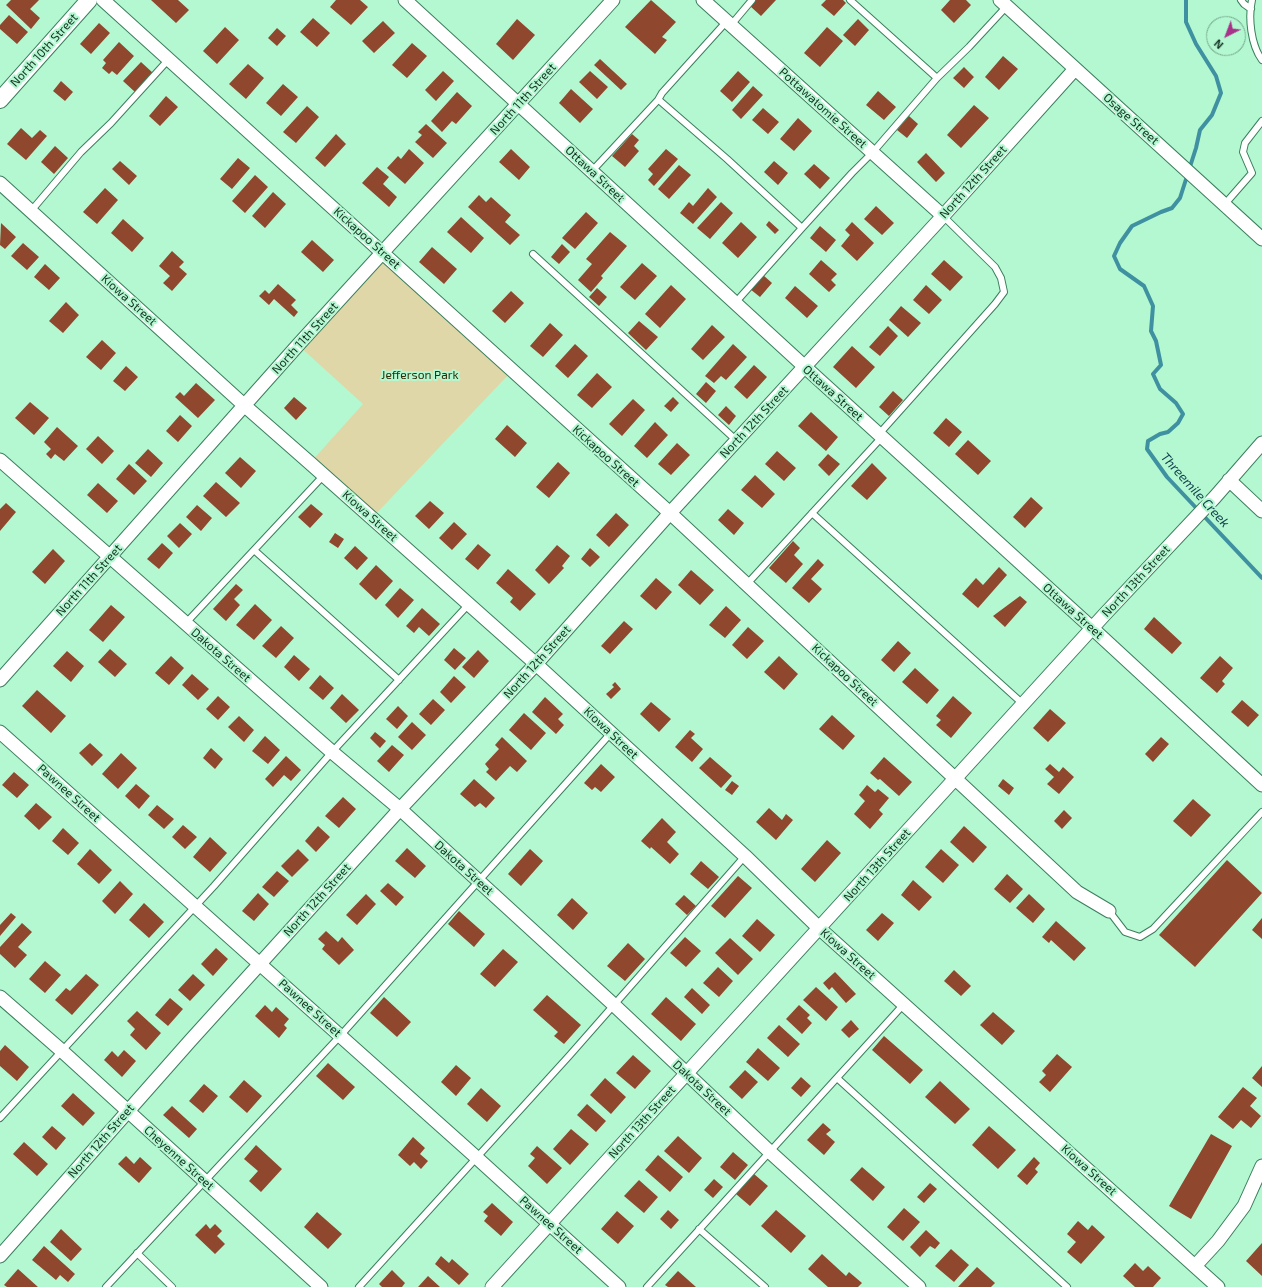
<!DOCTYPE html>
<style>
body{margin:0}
#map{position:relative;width:1262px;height:1287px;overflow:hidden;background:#b3f8d1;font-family:"Exo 2",sans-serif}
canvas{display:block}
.north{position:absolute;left:1206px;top:16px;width:40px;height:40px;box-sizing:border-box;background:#b3f8d1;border:1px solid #74a88b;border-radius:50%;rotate:222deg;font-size:11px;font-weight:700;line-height:16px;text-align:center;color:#153122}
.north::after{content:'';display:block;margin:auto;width:14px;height:18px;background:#a8328a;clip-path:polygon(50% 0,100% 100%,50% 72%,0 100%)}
</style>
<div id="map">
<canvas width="1262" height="1287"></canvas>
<div class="north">N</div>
</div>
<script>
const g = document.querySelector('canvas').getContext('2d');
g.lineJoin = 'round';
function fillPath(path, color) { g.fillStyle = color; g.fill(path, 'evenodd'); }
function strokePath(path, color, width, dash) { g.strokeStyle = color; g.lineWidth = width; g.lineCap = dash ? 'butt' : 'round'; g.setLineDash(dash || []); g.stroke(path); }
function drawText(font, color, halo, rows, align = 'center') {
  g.font = font + ' "Exo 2",sans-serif'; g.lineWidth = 4; g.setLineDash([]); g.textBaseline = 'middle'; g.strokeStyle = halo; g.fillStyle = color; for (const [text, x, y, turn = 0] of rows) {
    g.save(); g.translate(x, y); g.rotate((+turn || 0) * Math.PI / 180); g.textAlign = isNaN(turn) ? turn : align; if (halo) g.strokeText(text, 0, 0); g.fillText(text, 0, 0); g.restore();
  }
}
const green = new Path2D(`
 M382 252 512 371 372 518 310 463 363 404 298 345Z`);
const stream = new Path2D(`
 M1186 0V22L1196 44 1216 76 1221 93 1212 115 1200 130 1196 148 1180 198 1172 208 1161 212 1132 226 1120 243 1114 256 1120 269 1144 286 1153 306 1151 331 1156 341 1161 365 1153 374 1160 389 1176 403 1183 414 1178 423 1168 432 1160 434 1148 441 1147 449 1167 477 1262 578`);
const building = new Path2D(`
 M11 0H39L30 9 40 18 31 29 6 5Z
 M151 0H178L189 10 176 23Z
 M336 0H360L368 7 351 25 330 7Z
 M651 0 676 22 662 37 667 40 655 54 625 27Z
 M755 0H776L761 16 750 6Z
 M826 0H843L846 3 834 16 821 5Z
 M950 0H966L971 5 954 23 941 10Z
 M9 15 28 32 17 44 0 29V25Z
 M313 18 330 33 317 47 300 32Z
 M517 19 535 35 513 60 496 44Z
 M858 19 869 30 855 46 843 35Z
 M383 21 395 33 374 53 362 41Z
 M99 23 110 33 91 54 80 44Z
 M225 27 239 40 217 64 203 51Z
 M827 27 843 41 820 67 804 53Z
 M277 28 286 36 277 46 268 38Z
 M119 42 134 56 117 75 112 71 109 74 102 68 106 63 103 60Z
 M412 43 427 56 407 78 392 65Z
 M1003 56 1018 69 999 90 985 77Z
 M600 59 627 84 621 90 594 65Z
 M141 62 153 73 135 92 123 81Z
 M248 64 264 78 246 99 229 84Z
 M964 67 974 77 964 88 953 78Z
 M443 71 454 81 436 101 425 90Z
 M590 71 608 87 597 99 579 82Z
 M738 71 750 82 732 102 720 91Z
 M61 81 73 92 65 101 53 91Z
 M283 84 298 97 281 116 266 103Z
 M753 86 763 95 741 119 732 110Z
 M571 89 593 109 580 123 559 103Z
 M878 91 896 107 884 120 866 105Z
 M457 92 472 106 456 124 452 121 442 132 431 121Z
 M166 96 178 107 160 126 149 116Z
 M974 105 989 118 961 148 947 135Z
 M307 106 319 117 296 143 283 132Z
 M763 108 779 122 768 134 752 120Z
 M909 116 918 124 907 138 897 130Z
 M798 118 812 131 794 151 780 139Z
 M426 124 447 143 433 158 415 142 422 135 418 132Z
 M21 128 32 138 40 130 47 136 26 160 7 144Z
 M336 134 346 144 325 167 315 158Z
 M632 134 639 140 634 146 639 151 625 167 612 156Z
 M55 146 68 158 54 174 41 162Z
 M409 149 424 163 405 184 387 168 398 156 401 159Z
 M511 149 530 167 519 180 499 162Z
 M666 149 678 159 654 186 648 180 653 174 648 169Z
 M926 153 945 173 936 182 917 162Z
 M238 158 250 168 232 189 220 179Z
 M120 161 137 176 129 185 112 169Z
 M774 161 788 173 778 185 764 172Z
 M814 164 830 178 820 189 804 174Z
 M679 165 691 175 669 199 658 189Z
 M377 167 389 177 383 184 397 197 389 207 362 183Z
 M255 175 268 187 245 213 232 201Z
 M105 188 118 200 97 224 83 212Z
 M708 188 717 197 693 224 680 213 689 202 693 206Z
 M273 192 286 204 265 228 252 216Z
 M479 195 486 202 491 197 511 215 505 222 520 235 510 245 468 207Z
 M721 202 733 213 710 239 697 228Z
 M876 206 894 223 882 235 864 219Z
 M586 212 598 223 575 249 562 238Z
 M461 217 484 238 471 253 447 232Z
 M123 219 144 238 132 252 111 233Z
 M769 221 779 230 775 234 766 225Z
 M741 222 757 237 738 258 722 243Z
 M852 222 874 243 857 261 841 246 850 235 845 230Z
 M1 223 16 237 5 249 0 245Z
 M820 226 836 240 826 252 810 238Z
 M610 232 627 246 601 276 603 278 591 292 578 280 592 264 586 259Z
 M312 240 334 260 323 272 301 252Z
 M23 243 39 257 27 270 11 256Z
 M562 244 570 252 559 264 551 257Z
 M432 247 457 269 444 284 419 262Z
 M172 251 184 262 179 267 187 274 172 291 163 283 170 276 159 266Z
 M821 260 837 274 831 280 836 285 829 292 809 274Z
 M944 260 963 277 950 291 931 274Z
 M642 263 657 276 635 300 620 287Z
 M45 264 60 278 49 290 34 277Z
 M763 275 772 283 760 297 750 289Z
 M278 284 296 300 291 305 298 312 294 317 274 299 269 305 259 296 265 290 269 294Z
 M671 285 686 299 660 328 645 314Z
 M926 285 942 300 929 314 913 300Z
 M795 286 818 306 807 318 785 298Z
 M597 288 607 297 599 306 589 297Z
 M511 291 524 303 505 323 492 311Z
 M66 302 79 315 63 333 49 321Z
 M901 306 921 323 908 337 889 320Z
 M639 321 658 337 646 350 628 333Z
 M550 323 563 335 543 357 530 346Z
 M712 325 725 337 703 360 691 349Z
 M888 326 898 336 880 356 869 347Z
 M102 340 116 353 101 370 86 357Z
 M575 344 588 356 568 378 555 366Z
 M733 344 747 357 726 380 721 376 714 383 705 376Z
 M852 346 875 367 856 388 833 367Z
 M754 365 767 377 747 399 734 387Z
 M126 366 138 377 125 391 113 381Z
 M597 373 612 387 592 408 577 395Z
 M706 382 716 391 706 403 696 394Z
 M196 383 215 400 198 418 175 397 180 392 184 396Z
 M893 391 903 400 889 416 879 407Z
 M294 397 307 408 296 420 284 408Z
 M673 397 679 403 671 412 664 406Z
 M633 399 645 410 622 436 609 424Z
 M30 402 49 418 34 435 15 418Z
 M726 406 736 416 729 425 718 415Z
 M811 412 838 437 826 451 798 426Z
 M180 415 192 426 178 442 166 431Z
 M946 418 962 432 949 447 933 433Z
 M655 422 668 435 647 458 634 446Z
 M507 425 527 443 515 457 495 439Z
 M57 427 78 446 64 461 55 454 51 459 46 454 51 449 44 442Z
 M98 436 114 451 102 464 86 449Z
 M968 440 991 461 978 475 955 454Z
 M677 443 690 455 671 475 658 464Z
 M148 449 163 463 151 477 135 463Z
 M777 451 796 468 784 481 765 464Z
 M828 454 840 464 829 476 818 465Z
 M240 457 256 471 241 488 225 473Z
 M558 462 570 473 549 498 536 487Z
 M872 463 887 478 867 500 851 486Z
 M129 464 147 481 134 495 116 479Z
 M755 475 775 494 762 508 741 490Z
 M216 482 240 503 226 517 203 496Z
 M98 483 118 501 107 513 87 495Z
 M1031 497 1043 508 1025 528 1013 517Z
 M430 501 444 513 429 529 415 516Z
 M6 503 16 512 0 531V509Z
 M311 504 323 514 310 528 298 517Z
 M197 505 212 518 201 531 186 517Z
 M728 509 744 523 734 535 718 520Z
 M616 513 629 525 609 547 596 535Z
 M454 522 467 534 452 550 439 538Z
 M180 523 192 534 179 548 167 536Z
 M335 533 344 539 338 548 329 542Z
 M793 541 800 548 794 555 803 564 786 583 769 568Z
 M162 543 173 553 159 569 147 559Z
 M478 544 491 555 478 570 465 559Z
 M557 545 570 556 562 566 564 568 549 584 535 570Z
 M355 546 368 558 357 570 344 558Z
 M590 548 600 557 590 567 581 559Z
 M53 549 65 561 45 584 32 572Z
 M818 559 824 565 811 579 822 589 809 603 792 588Z
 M376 565 393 581 376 600 359 584Z
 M999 567 1007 575 978 608 962 594 976 578 983 585Z
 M508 569 536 594 520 611 510 602 513 598 496 583Z
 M691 570 714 590 700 605 678 585Z
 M656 578 672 592 656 610 640 596Z
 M236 584 243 590 234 599 240 605 226 621 213 609Z
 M400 588 414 600 398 618 385 605Z
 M1020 596 1027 602 1005 627 993 616Z
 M255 604 272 620 254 640 236 625Z
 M111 605 125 617 103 642 89 630Z
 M726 606 741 620 725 638 709 625Z
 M422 608 440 624 429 636 419 627 414 633 406 626Z
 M1154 617 1182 643 1172 654 1144 629Z
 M624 621 633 629 610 654 601 646Z
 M281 626 294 638 276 658 262 646Z
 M748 627 764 641 747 659 732 645Z
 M898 641 911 653 894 672 881 660Z
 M454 648 466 658 455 670 444 660Z
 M110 649 127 664 115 677 98 662Z
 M478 650 489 661 474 678 462 667Z
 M67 651 84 666 71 682 53 666Z
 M294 655 310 669 299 681 284 667Z
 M171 656 184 668 169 685 155 673Z
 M779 656 798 674 784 690 764 672Z
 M1220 656 1233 668 1222 681 1225 684 1217 693 1200 678Z
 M915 668 939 690 927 704 902 682Z
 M192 674 209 689 198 700 182 685Z
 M320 675 334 688 323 700 309 688Z
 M454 676 466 687 451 703 440 692Z
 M615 682 621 689 611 699 606 694 614 687 612 685Z
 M37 690 66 716 51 733 22 706Z
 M342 694 359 710 346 723 330 708Z
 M218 696 230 707 218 720 206 709Z
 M953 696 972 713 951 738 936 725 941 720 936 716Z
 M545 697 563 714 558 719 564 725 556 734 532 712Z
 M433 699 445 710 431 725 419 714Z
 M1242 700 1259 715 1248 727 1231 712Z
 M651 702 671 719 659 732 640 714Z
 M398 706 408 716 397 729 386 719Z
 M1050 709 1066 723 1048 742 1033 728Z
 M524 713 546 733 531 750 509 730Z
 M832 715 855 736 843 750 819 729Z
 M239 716 254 730 244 742 228 727Z
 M412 722 426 735 412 750 398 737Z
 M690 730 695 734 691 738 703 749 692 762 675 747Z
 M375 732 386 741 380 748 370 738Z
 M265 736 280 750 268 764 252 751Z
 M502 737 527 761 517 772 510 766 496 781 486 772 489 769 485 764 499 749 495 745Z
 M1161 737 1169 744 1153 762 1145 754Z
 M90 743 103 755 92 766 79 753Z
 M392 745 404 755 389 772 377 761Z
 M211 748 223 759 215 769 203 758Z
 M121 753 137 768 118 789 102 774Z
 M286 756 301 770 291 781 284 775 273 787 265 779Z
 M710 757 732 776 721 788 699 768Z
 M884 757 912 782 899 796 880 779 878 780 870 773Z
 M601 764 615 777 601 792 595 787 592 790 584 783Z
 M1050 764 1059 772 1063 767 1074 777 1059 794 1047 784 1054 777 1045 769Z
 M14 772 29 785 17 798 2 785Z
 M474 779 495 798 486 808 480 803 475 807 460 794Z
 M1003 779 1014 788 1009 795 998 786Z
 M732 781 739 786 732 795 725 790Z
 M136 784 150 796 139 809 125 796Z
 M867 785 875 792 878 789 889 798 879 810 883 814 870 829 854 814 865 801 859 795Z
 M343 797 356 809 339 828 325 816Z
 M1193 799 1211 815 1191 837 1173 821Z
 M36 803 52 817 39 830 24 816Z
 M157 805 174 819 164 829 148 815Z
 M769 808 782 820 786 814 793 820 776 840 756 822Z
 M1064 810 1072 818 1062 829 1054 821Z
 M662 818 676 832 667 842 679 854 670 864 651 847 650 849 641 841Z
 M183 825 197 837 185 849 172 837Z
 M318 826 330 837 316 852 305 841Z
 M964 826 987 847 973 863 950 842Z
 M63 828 79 843 68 855 52 841Z
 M210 837 227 853 210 872 193 857Z
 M827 840 841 853 815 882 801 869Z
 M407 848 426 866 415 878 395 861Z
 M90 849 112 870 99 884 77 864Z
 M298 849 309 860 292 877 281 866Z
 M530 849 543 861 521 886 508 874Z
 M941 849 959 865 943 883 925 867Z
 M1227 860 1262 893 1195 967 1159 935Z
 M701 861 719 877 708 889 690 874Z
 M277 871 289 881 274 897 262 887Z
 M1007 874 1023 889 1010 903 994 889Z
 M738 876 752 888 725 918 711 906Z
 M913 880 932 897 919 911 901 895Z
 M120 881 133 894 115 914 102 901Z
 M388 883 404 897 396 906 380 891Z
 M258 893 269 904 254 921 242 911Z
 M366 894 376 904 357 925 346 915Z
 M1029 894 1045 909 1033 923 1016 908Z
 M684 895 696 906 687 915 675 904Z
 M572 898 588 913 573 930 557 915Z
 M144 903 164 922 149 938 129 920Z
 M459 911 485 934 474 947 448 924Z
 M11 913 16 917 0 936V925Z
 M882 913 894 923 878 941 866 930Z
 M1262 918V939L1252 930Z
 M757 919 775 935 760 952 742 936Z
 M1056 921 1086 948 1074 961 1051 940 1049 943 1042 937Z
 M22 923 32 932 18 947 27 955 15 968 0 954V947Z
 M326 931 338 942 342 937 354 950 339 965 322 949 325 945 318 939Z
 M685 937 701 951 686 967 670 953Z
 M730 938 753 959 738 975 715 953Z
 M628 943 645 959 625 981 607 966Z
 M216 948 228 959 213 976 201 964Z
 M503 949 518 962 495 987 480 974Z
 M45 961 61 975 45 993 29 979Z
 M718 967 733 981 719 997 703 983Z
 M954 970 971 986 961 996 944 981Z
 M835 972 856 994 846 1003 832 987 829 990 823 983Z
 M86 974 99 985 72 1015 55 1000 66 988 70 991Z
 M193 974 205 985 190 1001 178 990Z
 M816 987 838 1007 826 1021 803 1000Z
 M692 988 710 1005 702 1014 684 997Z
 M547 995 581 1025 564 1044 554 1036 558 1032 533 1010Z
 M384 997 411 1022 397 1037 370 1013Z
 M666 997 696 1024 681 1041 651 1014Z
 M170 998 183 1009 168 1026 155 1015Z
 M265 1005 272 1012 276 1007 289 1019 284 1025 287 1028 279 1038 255 1016Z
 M799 1005 810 1015 807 1018 812 1023 802 1034 786 1019Z
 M137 1011 161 1033 146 1050 130 1035 135 1029 127 1021Z
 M993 1012 1015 1031 1002 1045 980 1025Z
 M851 1020 859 1029 849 1038 841 1030Z
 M779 1025 800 1044 788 1057 767 1038Z
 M884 1036 923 1070 910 1084 872 1050Z
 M5 1045 29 1067 17 1081 0 1066V1051Z
 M758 1048 780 1068 768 1081 746 1062Z
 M124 1050 136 1061 122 1077 104 1060 112 1051 118 1057Z
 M1057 1054 1072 1067 1050 1092 1039 1082 1046 1075 1042 1071Z
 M633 1055 651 1071 635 1089 616 1073Z
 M328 1063 355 1087 343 1100 316 1076Z
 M456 1065 471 1078 456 1096 441 1082Z
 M1262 1066V1087L1252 1078Z
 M745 1070 758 1082 742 1099 729 1087Z
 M801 1077 811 1086 801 1097 791 1088Z
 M605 1078 626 1097 611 1114 590 1095Z
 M244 1080 262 1096 247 1113 229 1097Z
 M940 1081 970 1109 955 1124 925 1097Z
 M204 1084 218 1096 203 1113 189 1101Z
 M1243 1087 1257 1098 1250 1106 1261 1116 1251 1128 1241 1120 1233 1129 1218 1117Z
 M481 1088 501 1106 487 1122 467 1104Z
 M73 1093 95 1113 83 1126 61 1106Z
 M587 1104 606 1121 596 1132 577 1115Z
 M172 1106 197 1129 189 1138 163 1115Z
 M823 1123 831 1130 826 1134 835 1142 824 1155 807 1140Z
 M52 1126 66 1138 56 1150 42 1137Z
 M989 1126 1016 1150 998 1169 972 1145Z
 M571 1129 589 1144 570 1165 553 1149Z
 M1211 1134 1232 1146 1191 1219 1169 1206Z
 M678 1136 702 1158 689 1173 664 1151Z
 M413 1137 425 1148 420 1154 428 1161 421 1169 414 1162 410 1166 398 1155Z
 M24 1142 48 1164 37 1176 13 1154Z
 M256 1145 282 1169 261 1192 249 1181 258 1171 244 1159Z
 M537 1146 562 1168 547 1184 528 1166 535 1158 530 1154Z
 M733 1152 748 1165 735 1180 720 1167Z
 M658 1155 683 1177 670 1192 645 1170Z
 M126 1156 134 1164 140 1157 152 1168 139 1183 118 1164Z
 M1034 1157 1040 1163 1035 1169 1038 1172 1027 1185 1017 1176Z
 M862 1167 885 1187 873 1201 850 1180Z
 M754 1174 768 1186 750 1206 736 1194Z
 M714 1179 723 1187 713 1198 704 1190Z
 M639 1180 658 1197 644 1213 624 1196Z
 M930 1183 937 1189 924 1203 917 1197Z
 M492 1203 513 1222 501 1236 484 1221 488 1216 483 1212Z
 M904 1208 920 1222 903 1241 887 1227Z
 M668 1210 679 1220 671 1229 660 1219Z
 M776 1210 806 1236 791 1253 761 1226Z
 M617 1211 634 1226 618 1244 601 1229Z
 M317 1212 342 1234 328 1249 304 1227Z
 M1078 1221 1088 1230 1092 1225 1105 1237 1081 1264 1067 1252 1076 1242 1067 1234Z
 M206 1224 210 1229 215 1224 222 1231 217 1236 225 1244 215 1254 195 1235Z
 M61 1229 82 1249 71 1261 50 1242Z
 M926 1230 940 1243 935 1249 930 1246 920 1257 910 1247Z
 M1262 1243V1276L1246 1261Z
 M44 1246 75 1274 68 1282 60 1275 56 1280 32 1260Z
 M951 1249 969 1265 954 1282 935 1266Z
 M822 1254 846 1276 849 1272 862 1283 858 1287H828L808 1269Z
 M441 1256 449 1263 452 1259 469 1274 459 1285 435 1264Z
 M1135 1263 1143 1271 1148 1266 1161 1278 1153 1287H1135L1123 1276Z
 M977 1267 995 1283 991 1287H958Z
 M18 1269 38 1287H7L4 1285Z
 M392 1270 405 1283 402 1287H382L379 1284Z
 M678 1271 696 1287H668L665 1285Z
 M428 1276 440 1287H418Z`);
const service = new Path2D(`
 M850 0 937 78
 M1241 0 1244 4 1251 9
 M1252 0C1248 18 1251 45 1262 60
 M731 25 752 0
 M658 100 662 93 727 21
 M592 171 658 100 660 101 727 159 802 228
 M1224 205 1252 173 1243 152 1245 143 1262 121
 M31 211 81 152 111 123 169 59
 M533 254 737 441
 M735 303 802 228 852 173 873 152 937 78 969 47 1007 6
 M879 434 995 304 1004 292 1001 278 995 267 943 216
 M812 513 1023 704
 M254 550 399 680
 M747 584 882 437
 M185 624 324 475
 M1109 911 1125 932 1140 937 1153 929 1262 812
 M837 1078 1067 1287
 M0 1118 214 886 332 752 469 604
 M699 1229 765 1287
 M137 1253 172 1287
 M106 1287 341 1035 611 733
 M359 1287 569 1056 745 856
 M647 1287 904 1004`);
const minor = new Path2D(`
 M103 0 670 513 1077 892 1109 911
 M405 0 805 367 1092 628 1262 785
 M703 0 943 216
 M1000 0 1262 239
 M0 183 245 406 310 463 536 664 745 856 819 928 1218 1287
 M0 460 332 752 400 809 614 1005 770 1152 919 1287
 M1229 480 1262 511
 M0 680 298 345 613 0
 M0 732 477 1158 619 1287
 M0 997 62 1051 321 1287
 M0 1256 190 1041 400 809 536 664 670 513 943 216 1075 69
 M1195 1266 1218 1241 1244 1206 1262 1166
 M492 1287 1105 614 1215 497 1262 443`);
const tertiary = new Path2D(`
 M0 100 89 0`);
const streetNames = [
 ["North 10th Street",44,50,-48],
 ["North 11th Street",523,99,-48],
 ["Pottawatomie Street",823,108,42],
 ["Osage Street",1131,119,42],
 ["Ottawa Street",595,174,43],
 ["North 12th Street",973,182,-48],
 ["Kickapoo Street",367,238,42],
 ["Kiowa Street",129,300,42],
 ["North 11th Street",305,338,-48],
 ["Ottawa Street",833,393,42],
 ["North 12th Street",754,422,-47],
 ["Kickapoo Street",606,456,42],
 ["Kiowa Street",370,516,42],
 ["North 11th Street",89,580,-48],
 ["North 13th Street",1136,581,-47],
 ["Ottawa Street",1073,611,42],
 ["Dakota Street",221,655,41],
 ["North 12th Street",537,662,-48],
 ["Kickapoo Street",845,675,43],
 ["Kiowa Street",611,733,43],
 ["Pawnee Street",69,793,42],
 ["North 13th Street",877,865,-48],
 ["Dakota Street",464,868,42],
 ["North 12th Street",317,900,-48],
 ["Kiowa Street",848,954,42],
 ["Pawnee Street",310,1008,42],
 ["Dakota Street",702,1088,43],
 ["North 13th Street",642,1122,-48],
 ["North 12th Street",101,1141,-49],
 ["Cheyenne Street",179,1158,42],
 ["Kiowa Street",1089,1170,42],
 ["Pawnee Street",551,1225,42]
];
const parkNames = [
 ["Jefferson Park",420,375]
];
const waterNames = [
 ["Threemile Creek",1195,490,48]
];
fillPath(green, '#dfd7a7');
strokePath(stream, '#3f91a1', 4);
fillPath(building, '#8f472e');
strokePath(service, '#3c7e5d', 8);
strokePath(minor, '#3c7e5d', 15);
strokePath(tertiary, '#3c7e5d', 18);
strokePath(service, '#fff', 6);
strokePath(minor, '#fff', 13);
strokePath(tertiary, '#fff', 16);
drawText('12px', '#153122', '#b3f8d1', streetNames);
drawText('12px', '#322c07', '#b3f8d1', parkNames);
drawText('italic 13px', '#12414e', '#b3f8d1', waterNames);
</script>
